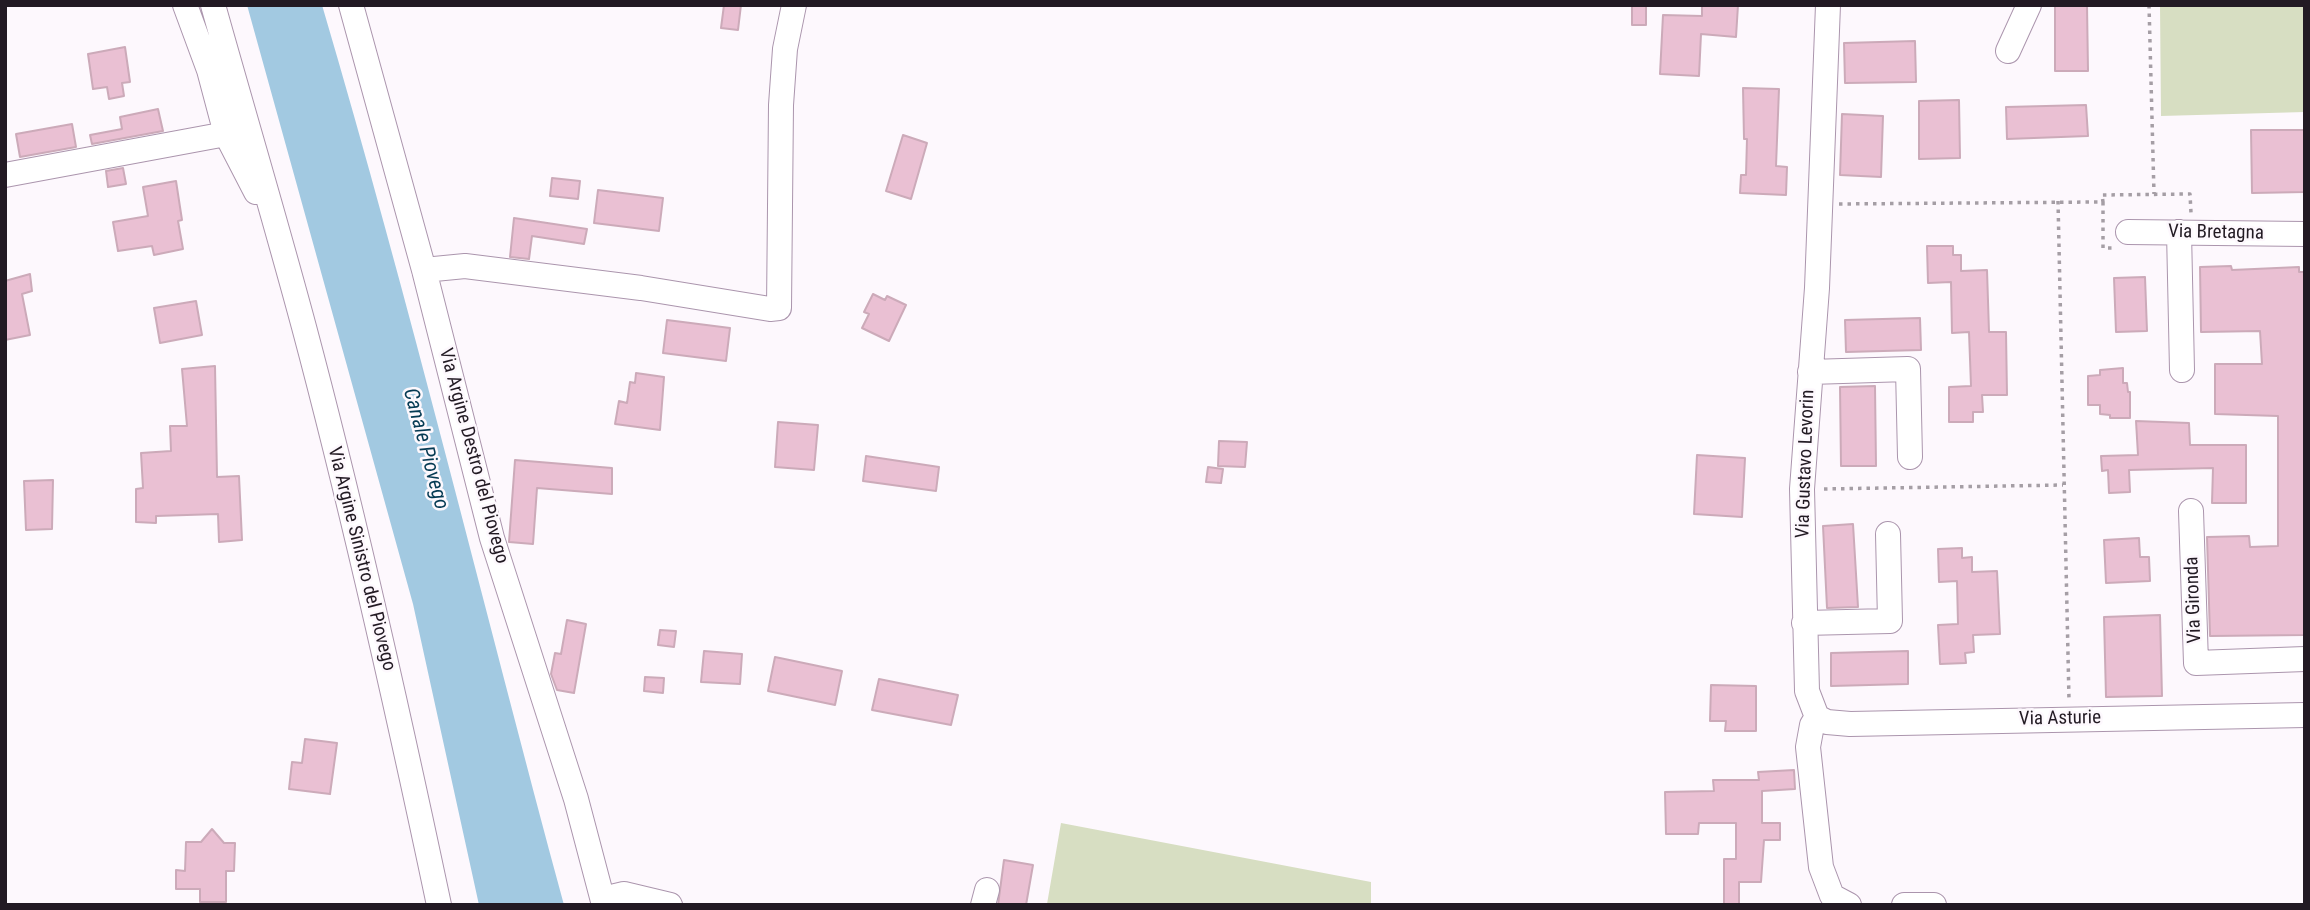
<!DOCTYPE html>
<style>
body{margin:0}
#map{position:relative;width:2310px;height:910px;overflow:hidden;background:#fdf8fd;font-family:"Roboto Condensed",sans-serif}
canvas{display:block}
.frame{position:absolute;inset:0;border:7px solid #221a23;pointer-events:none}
</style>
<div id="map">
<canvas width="2310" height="910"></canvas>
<div class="frame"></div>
</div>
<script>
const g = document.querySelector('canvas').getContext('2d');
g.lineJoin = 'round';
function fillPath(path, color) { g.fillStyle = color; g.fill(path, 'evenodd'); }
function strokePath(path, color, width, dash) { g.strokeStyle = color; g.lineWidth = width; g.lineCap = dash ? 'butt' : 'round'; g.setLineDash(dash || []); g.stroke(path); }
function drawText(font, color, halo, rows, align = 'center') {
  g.font = font + ' "Roboto Condensed",sans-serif'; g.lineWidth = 5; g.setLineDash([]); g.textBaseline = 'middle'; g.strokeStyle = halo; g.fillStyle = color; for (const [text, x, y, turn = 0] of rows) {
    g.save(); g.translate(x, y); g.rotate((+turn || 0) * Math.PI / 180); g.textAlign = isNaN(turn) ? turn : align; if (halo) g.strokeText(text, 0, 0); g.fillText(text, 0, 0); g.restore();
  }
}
const green = new Path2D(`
 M2160 5H2305V112L2161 116Z
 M1061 823 1371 882V905L1047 904Z`);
const water = new Path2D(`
 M247 5H322C410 303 483 605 564 905H479L413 604Z`);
const building = new Path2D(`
 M724 5H741L738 30 721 28Z
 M1632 5H1646V25H1632Z
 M1702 5H1738L1736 37 1701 34 1699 76 1660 74 1663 15 1702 16Z
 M2055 5H2087L2088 71H2055Z
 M1915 41 1916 82 1845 83 1844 43Z
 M125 47 130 82 122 83 124 96 109 99 107 87 93 89 88 54Z
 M1743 88 1779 89 1776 166 1787 167 1786 195 1740 193 1741 175H1746L1747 139H1744Z
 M1959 100 1960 158 1919 159V101Z
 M2086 105 2088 136 2007 139 2006 107Z
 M158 109 163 131 92 144 90 135 122 129 120 117Z
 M1842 114 1883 116 1881 177 1840 175Z
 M72 124 76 147 20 157 16 134Z
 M2251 130H2305V192L2252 193Z
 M903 135 927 143 911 199 886 191Z
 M123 168 126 184 108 187 106 171Z
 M552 178 580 181 578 199 550 196Z
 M176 181 182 220 178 221 183 249 154 255 152 246 118 251 113 222 148 216 143 187Z
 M598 190 663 198 659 231 594 223Z
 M514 218 587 229 584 244 532 236 529 259 510 257Z
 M1927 246H1953V255H1961V271L1987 270 1989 332H2006L2007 395H1982L1983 412H1973V422H1949V387L1971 386 1969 332 1952 333 1951 282 1928 283Z
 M2231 266 2232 270 2299 267V272H2305V635L2210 636 2207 537 2249 536 2250 547 2278 546V416L2215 414V364H2262L2260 331 2201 332 2200 267Z
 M30 274 32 291 22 294 30 335 5 340V281Z
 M2145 277 2147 331 2116 332 2114 278Z
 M873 294 885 300 887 296 906 305 889 341 862 328 869 314 864 312Z
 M196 301 202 335 160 343 154 308Z
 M1920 318 1921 350 1846 352 1845 320Z
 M667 320 730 328 726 361 663 353Z
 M215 366 217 477 239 476 242 540 219 542 218 514 156 516V523L136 522V489L143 488 141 453 171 451 170 426H187L182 369Z
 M2123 368V383H2127L2128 392H2130V418H2110V415L2100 414V405H2088V376L2100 375V370Z
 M636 373 664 377 660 430 615 424 619 401 627 403 630 382 635 383Z
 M1875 386 1876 466H1841L1840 387Z
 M2136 421 2189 423 2190 445H2246V503H2212L2213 468 2129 470 2130 492 2109 493 2108 470 2102 471 2101 456 2138 455Z
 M778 422 818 425 814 470 775 467Z
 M1219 441 1247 442 1245 467 1218 466Z
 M1697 455 1745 458 1742 517 1694 514Z
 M866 456 939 467 936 491 863 481Z
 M515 460 612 468V494L537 488 533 544 509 542Z
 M1208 467 1223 469 1221 483 1206 482Z
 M53 480 52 529 26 530 24 481Z
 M1853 524 1858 607 1827 608 1823 526Z
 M2139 538 2140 557H2149L2150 581 2106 583 2104 540Z
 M1962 548V558L1972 557V572L1997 571 2000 634 1973 635 1974 652 1965 653 1966 663 1940 664 1938 625 1958 624 1957 581 1939 582 1938 549Z
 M2160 615 2162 696 2106 697 2104 617Z
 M567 620 586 624 574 693 557 690 551 674 555 653 561 654Z
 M660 630 676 631 674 647 658 645Z
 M704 651 742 654 740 684 701 682Z
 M1908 651V684L1831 686V653Z
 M775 657 842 671 835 705 768 691Z
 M645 677 664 678 663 693 644 691Z
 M879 679 958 695 951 725 872 710Z
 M1711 685 1756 686V731H1725L1726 721H1710Z
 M305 739 337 743 330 794 289 789 292 762 302 763Z
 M1794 770 1795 789 1762 791V823H1780V840H1764L1761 882H1739V905H1724V859H1736V823H1699L1698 834H1666L1665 792 1714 791 1713 780H1759L1758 772Z
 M212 829 224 843H235L234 871H226V902H200V889H176V870L185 871 186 842H201Z
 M1004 860 1033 865 1026 905H998Z`);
const path = new Path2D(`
 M2149 5 2154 194
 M2058 201 2069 700
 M2103 202V248H2114
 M1839 204 2096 202H2103L2102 195 2190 194 2191 213
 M1824 489 2063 485`);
const minor = new Path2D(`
 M185 5 209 70 226 134
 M213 5C243 112 275 219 304 327 355 518 398 711 439 905
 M351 5 424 270 492 538 576 799 604 905
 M2008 51 2029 5
 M5 175 226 134 256 192
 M2128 232 2305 234
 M2179 232 2182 370
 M424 270 465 266 641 288 770 309 779 308 781 105 785 49 794 5
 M1810 372 1908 369 1910 457
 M2191 511 2196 663 2305 659
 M1804 623 1890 621 1888 534
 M1817 717 1807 691 1802 489 1817 288 1828 5
 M1817 717 1827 722 1850 724 2305 715
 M1817 717 1812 725 1808 747 1821 867 1832 896 1849 905
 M603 899 624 894 670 905
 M983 905 987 890
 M1904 905H1934`);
const streetNames = [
 ["Via Bretagna",2216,233,1],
 ["Via Argine Destro del Piovego",473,456,75],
 ["Via Gustavo Levorin",1806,464,-88],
 ["Via Argine Sinistro del Piovego",361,559,76],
 ["Via Gironda",2194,600,-92],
 ["Via Asturie",2060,719,-1]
];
const waterNames = [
 ["Canale Piovego",425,449,75]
];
fillPath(green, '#d7dec2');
fillPath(water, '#a2c9e1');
fillPath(building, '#eac0d3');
strokePath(building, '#ccaab9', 2);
strokePath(minor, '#ab95ad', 26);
strokePath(path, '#a59ea5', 3.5, [3.5, 5]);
strokePath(minor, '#fff', 24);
drawText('19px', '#221a23', '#fdf8fd', streetNames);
drawText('italic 21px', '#053a53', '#fdf8fd', waterNames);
</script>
